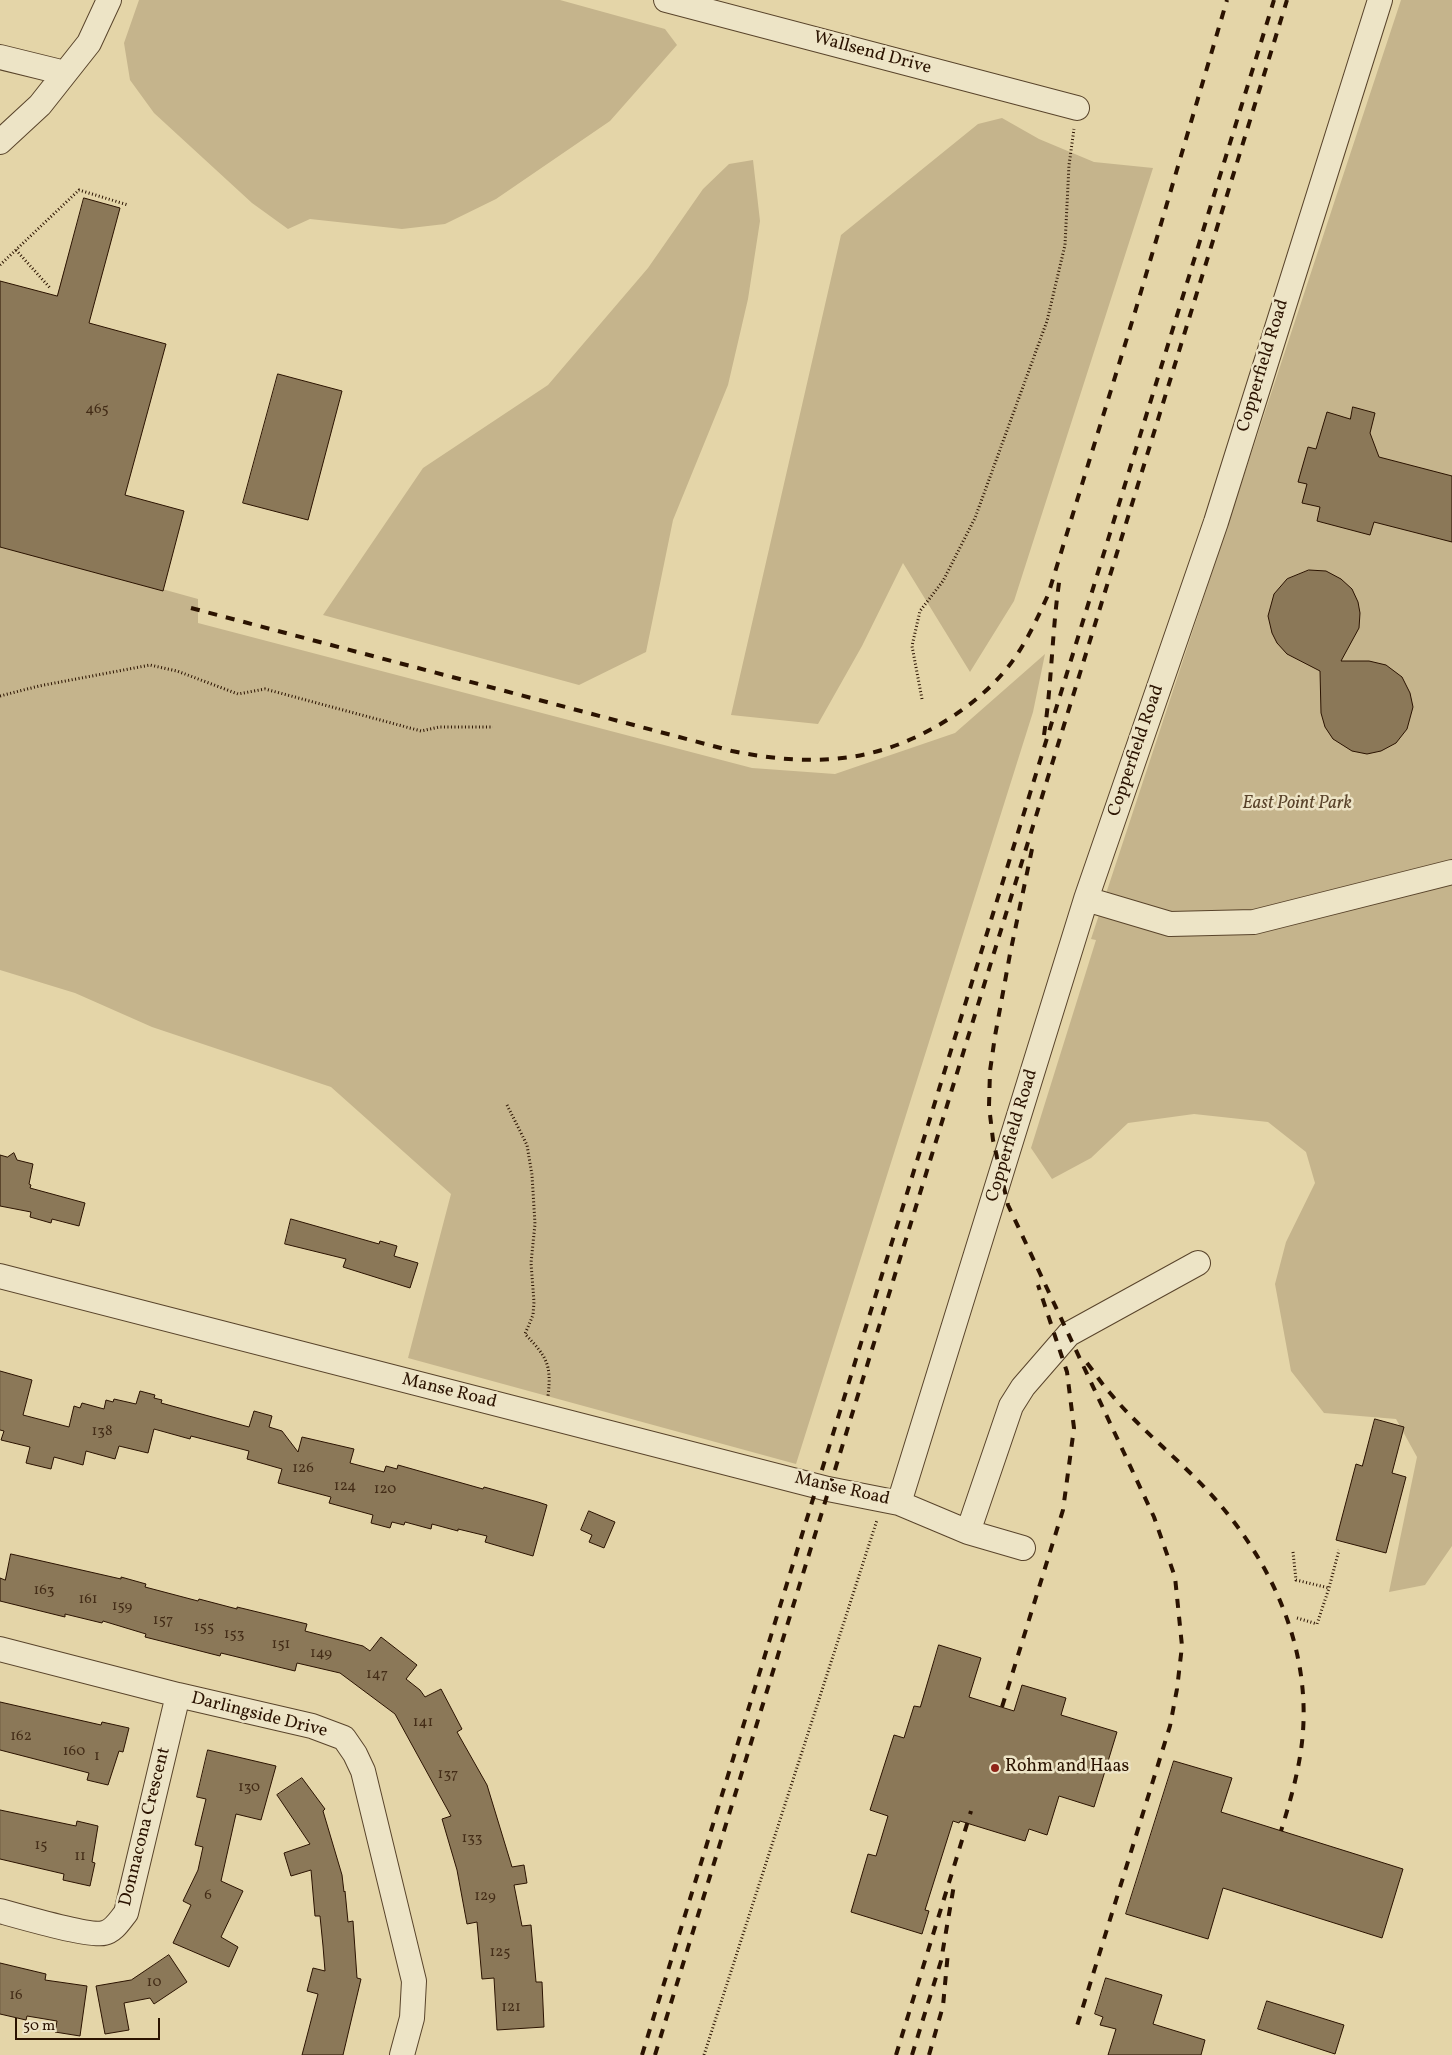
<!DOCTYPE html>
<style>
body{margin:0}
#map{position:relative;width:1452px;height:2055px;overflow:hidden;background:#e4d5a8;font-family:Vollkorn,serif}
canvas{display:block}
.scale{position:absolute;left:15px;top:2018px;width:145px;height:22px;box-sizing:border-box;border:2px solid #2b1301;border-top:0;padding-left:6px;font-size:15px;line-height:18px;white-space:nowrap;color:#2b1301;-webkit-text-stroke:4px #ede4c6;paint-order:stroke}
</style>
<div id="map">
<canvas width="1452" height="2055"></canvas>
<div class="scale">50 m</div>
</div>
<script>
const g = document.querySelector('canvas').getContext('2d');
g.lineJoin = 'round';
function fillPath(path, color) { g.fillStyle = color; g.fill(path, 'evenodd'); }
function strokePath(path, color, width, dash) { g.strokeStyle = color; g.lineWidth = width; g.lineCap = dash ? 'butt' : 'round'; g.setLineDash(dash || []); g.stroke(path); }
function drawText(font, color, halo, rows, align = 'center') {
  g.font = font + ' Vollkorn,serif'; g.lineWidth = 5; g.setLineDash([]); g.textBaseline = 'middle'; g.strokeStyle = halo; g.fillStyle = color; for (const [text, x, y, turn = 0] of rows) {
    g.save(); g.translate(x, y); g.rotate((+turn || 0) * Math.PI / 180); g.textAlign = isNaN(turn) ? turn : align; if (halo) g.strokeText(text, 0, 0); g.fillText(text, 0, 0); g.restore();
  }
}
const green = new Path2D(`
 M139 0H560L665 29 677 45 610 121 496 199 445 224 402 229 310 219 288 229 252 203 154 113 130 80 124 43Z
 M1401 0H1452V1546L1425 1585 1389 1592 1417 1457 1396 1419 1324 1413 1291 1371 1275 1284 1286 1242 1315 1183 1306 1152 1268 1122 1194 1114 1128 1123 1091 1158 1052 1179 1031 1148 1096 940 1091 939Z
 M1002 118 1039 139 1094 162 1153 168 1014 601 970 672 903 563 862 646 818 724 731 715 841 235 978 124Z
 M753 160 760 221 748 299 728 385 673 520 646 652 579 685 323 615 423 468 548 385 648 268 703 189 729 164Z
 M0 544 198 599V623L752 768 835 774 955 733 1045 654 1033 712 796 1464 408 1358 451 1194 331 1087 152 1027 75 993 0 970Z`);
const building = new Path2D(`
 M84 198 120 208 89 323 166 344 125 495 184 511 163 591 0 547V281L57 296Z
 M278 374 342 391 308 520 243 503Z
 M1353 407 1375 413 1370 433 1379 457 1452 476V542L1374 522 1370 535 1317 521 1320 507 1302 503 1307 484 1298 482 1308 447 1316 449 1327 412 1350 419Z
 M1309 570 1326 571 1341 579 1352 589 1358 602 1360 613 1359 628 1341 661H1369L1386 665 1402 677 1410 693 1413 707 1407 729 1396 743 1381 751 1367 754 1352 751 1333 739 1325 727 1321 713 1320 671 1287 654 1277 643 1272 633 1268 616 1274 594 1287 579Z
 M14 1153 17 1160 33 1164 29 1184 31 1185 30 1188 85 1203 79 1226 52 1219 51 1223 30 1217 31 1212 0 1206V1155L7 1157Z
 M291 1219 379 1244 380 1241 397 1246 394 1256 418 1263 410 1288 343 1267 346 1259 285 1244Z
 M0 1371 32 1380 23 1415 69 1427 74 1406 80 1408 82 1403 104 1409 106 1400 113 1402 114 1399 136 1404 140 1391 155 1395 154 1398 162 1400 161 1403 249 1427 254 1411 272 1416 269 1427 282 1431 298 1452 302 1437 354 1449 350 1463 384 1472 386 1466 397 1469 398 1465 483 1489 484 1487 538 1502 547 1505 533 1556 485 1542 487 1536 458 1529V1531L432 1524 431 1529 405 1522 404 1525 392 1522 390 1528 371 1523 373 1515 329 1503 331 1497 278 1483 282 1469 247 1459 249 1451 191 1436 190 1439 154 1429 148 1453 119 1446 115 1459 86 1451 83 1465 54 1457 51 1469 26 1463 30 1447 1 1440 4 1431 0 1430Z
 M1375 1419 1404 1427 1392 1473 1406 1477 1386 1553 1336 1540 1356 1464 1362 1466Z
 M589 1511 615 1522 604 1548 589 1542 592 1535 581 1530Z
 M11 1554 121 1579V1577L146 1584 145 1587 198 1601 199 1599 237 1609V1607L307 1624 305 1631 363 1646 370 1651 381 1637 417 1665 406 1679 420 1690 425 1697 441 1689 462 1729 457 1732 487 1785 512 1867 524 1865 527 1883 514 1885 522 1926 531 1925 536 1982H542L544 2027 497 2030 494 1978 482 1979 477 1922 467 1924 457 1870 442 1819 451 1816 395 1714 340 1673 297 1663 295 1671 221 1653 220 1656 145 1637 146 1634 103 1621 102 1623 65 1614V1617L0 1601V1578L5 1580Z
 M939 1645 981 1658 969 1697 1014 1711 1022 1685 1066 1698 1061 1715 1117 1732 1094 1807 1059 1796 1047 1835 1029 1829 1025 1841 960 1821 959 1823 953 1821 925 1910 929 1911 922 1934 851 1912 868 1854 876 1856 888 1816 870 1810 894 1735 904 1738 914 1706 920 1707Z
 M0 1702 101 1725 102 1722 129 1728 123 1752 119 1751 108 1785 87 1780 89 1773 0 1750Z
 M208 1750 276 1766 261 1820 236 1814 221 1881 243 1891 221 1937 238 1947 229 1967 173 1943 191 1905 183 1901 198 1870 203 1847 195 1845 206 1799 197 1797Z
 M1174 1761 1232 1778 1221 1812 1403 1869 1382 1938 1223 1888 1208 1939 1126 1914Z
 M302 1778 325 1809 323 1811 342 1875 344 1892 345 1891 348 1922 353 1921 357 1978 361 1979 343 2055H302L318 1994 307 1991 313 1968 325 1971 323 1946 320 1916H315L311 1870 291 1876 284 1853 310 1844 277 1795Z
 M0 1810 76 1826 77 1821 98 1826 92 1862 95 1863 90 1886 63 1880 64 1874 0 1859Z
 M169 1955 187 1982 154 2004 150 1998 124 2003 129 2030 105 2034 96 1986 131 1980Z
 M0 1963 46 1974 45 1980 87 1986 80 2036 55 2032 57 2021 27 2016 26 2020 0 2014Z
 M1106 1978 1162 1995 1153 2024 1205 2040 1201 2055H1108L1116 2029 1100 2025 1103 2017 1095 2014Z
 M1267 2001 1344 2025 1335 2054 1258 2029Z`);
const path = new Path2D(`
 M16 250 51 289
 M0 265 79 190 128 205
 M0 696 39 686 150 665 177 671 238 694 265 689 421 731 439 727H493
 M922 699 912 646 920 611 943 581 975 518 1047 321 1065 245 1069 165 1074 129
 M507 1105 527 1145 532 1175 535 1224 531 1263 534 1302 533 1315 525 1334C546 1356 552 1364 548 1396
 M1293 1552 1296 1580 1329 1588
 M1297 1618 1317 1624 1329 1588 1339 1550
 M704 2055 877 1520`);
const minor = new Path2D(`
 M666 0 1077 108
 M0 57 65 73
 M0 142 40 105 89 43 109 0
 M1086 899 1170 924 1254 922 1452 872
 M0 1276 828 1489 899 1503 968 1532 1011 1406 1023 1387 1069 1334 1198 1263
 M899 1503 1086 899 1216 522 1380 0
 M968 1532 1023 1548
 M0 1649 178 1695 312 1726 344 1738 355 1754 363 1771 414 1981 412 2018 402 2055
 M0 1911C18 1916 90 1937 104 1933 114 1931 120 1920 126 1913L178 1695`);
const rail = new Path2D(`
 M191 608 732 751C812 767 877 764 947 720 973 704 997 683 1014 659 1028 639 1038 617 1048 595L1135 312 1227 0
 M1044 735C1052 682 1052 628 1060 576
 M1032 849 1010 954 995 1036 990 1071 989 1106 993 1140 1008 1205 1154 1517 1175 1577 1182 1646 1177 1689 1170 1726 1077 2026
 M1087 1363C1095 1373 1101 1383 1110 1393 1139 1428 1175 1456 1206 1489 1272 1559 1315 1653 1301 1750 1297 1778 1289 1805 1281 1831
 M1002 1707 1063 1510 1074 1428 1067 1372 1038 1285
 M642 2055 1274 0
 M655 2055 1287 0
 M896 2055 971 1811
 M912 2055 941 1961 954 1885
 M929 2055 943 2006 948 1952`);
const markers = [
 [995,1768,5,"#8f2418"]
];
const numberNames = [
 ["465",97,410],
 ["138",102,1432],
 ["126",303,1469],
 ["124",345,1487],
 ["120",385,1490],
 ["163",44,1591],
 ["161",88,1600],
 ["159",122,1607],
 ["157",163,1621],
 ["155",204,1628],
 ["153",234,1635],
 ["151",281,1645],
 ["149",321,1654],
 ["147",377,1675],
 ["141",423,1723],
 ["162",21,1737],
 ["160",74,1752],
 ["1",97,1757],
 ["137",448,1775],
 ["130",249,1788],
 ["133",472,1839],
 ["15",41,1846],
 ["11",80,1857],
 ["6",208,1896],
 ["129",485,1897],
 ["125",500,1953],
 ["10",154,1983],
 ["16",16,1996],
 ["121",511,2008]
];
const streetNames = [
 ["Wallsend Drive",872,54,15],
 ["Copperfield Road",1264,366,-73],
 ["Copperfield Road",1137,751,-71],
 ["Copperfield Road",1013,1136,-73],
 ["Manse Road",449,1392,14],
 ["Manse Road",842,1490,13],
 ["Darlingside Drive",259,1716,14],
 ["Donnacona Crescent",146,1827,-76]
];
const parkNames = [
 ["East Point Park",1297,805]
];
const poiNames = [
 ["Rohm and Haas",1005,1768]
];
fillPath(green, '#c5b48c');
fillPath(building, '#8b7858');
strokePath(building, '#2b1301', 1);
strokePath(minor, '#59442b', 26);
strokePath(path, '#2b1301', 3, [1, 2.5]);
strokePath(minor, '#ede4c6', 24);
strokePath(rail, '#2b1301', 4, [9, 9]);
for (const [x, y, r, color] of markers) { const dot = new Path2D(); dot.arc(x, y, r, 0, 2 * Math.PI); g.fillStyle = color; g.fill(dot); strokePath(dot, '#ede4c6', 2); }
drawText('15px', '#432c17', null, numberNames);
drawText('18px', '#2b1301', '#ede4c6', streetNames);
drawText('italic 18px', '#59432b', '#ede4c6', parkNames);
drawText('18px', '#2b1301', '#ede4c6', poiNames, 'left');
</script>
